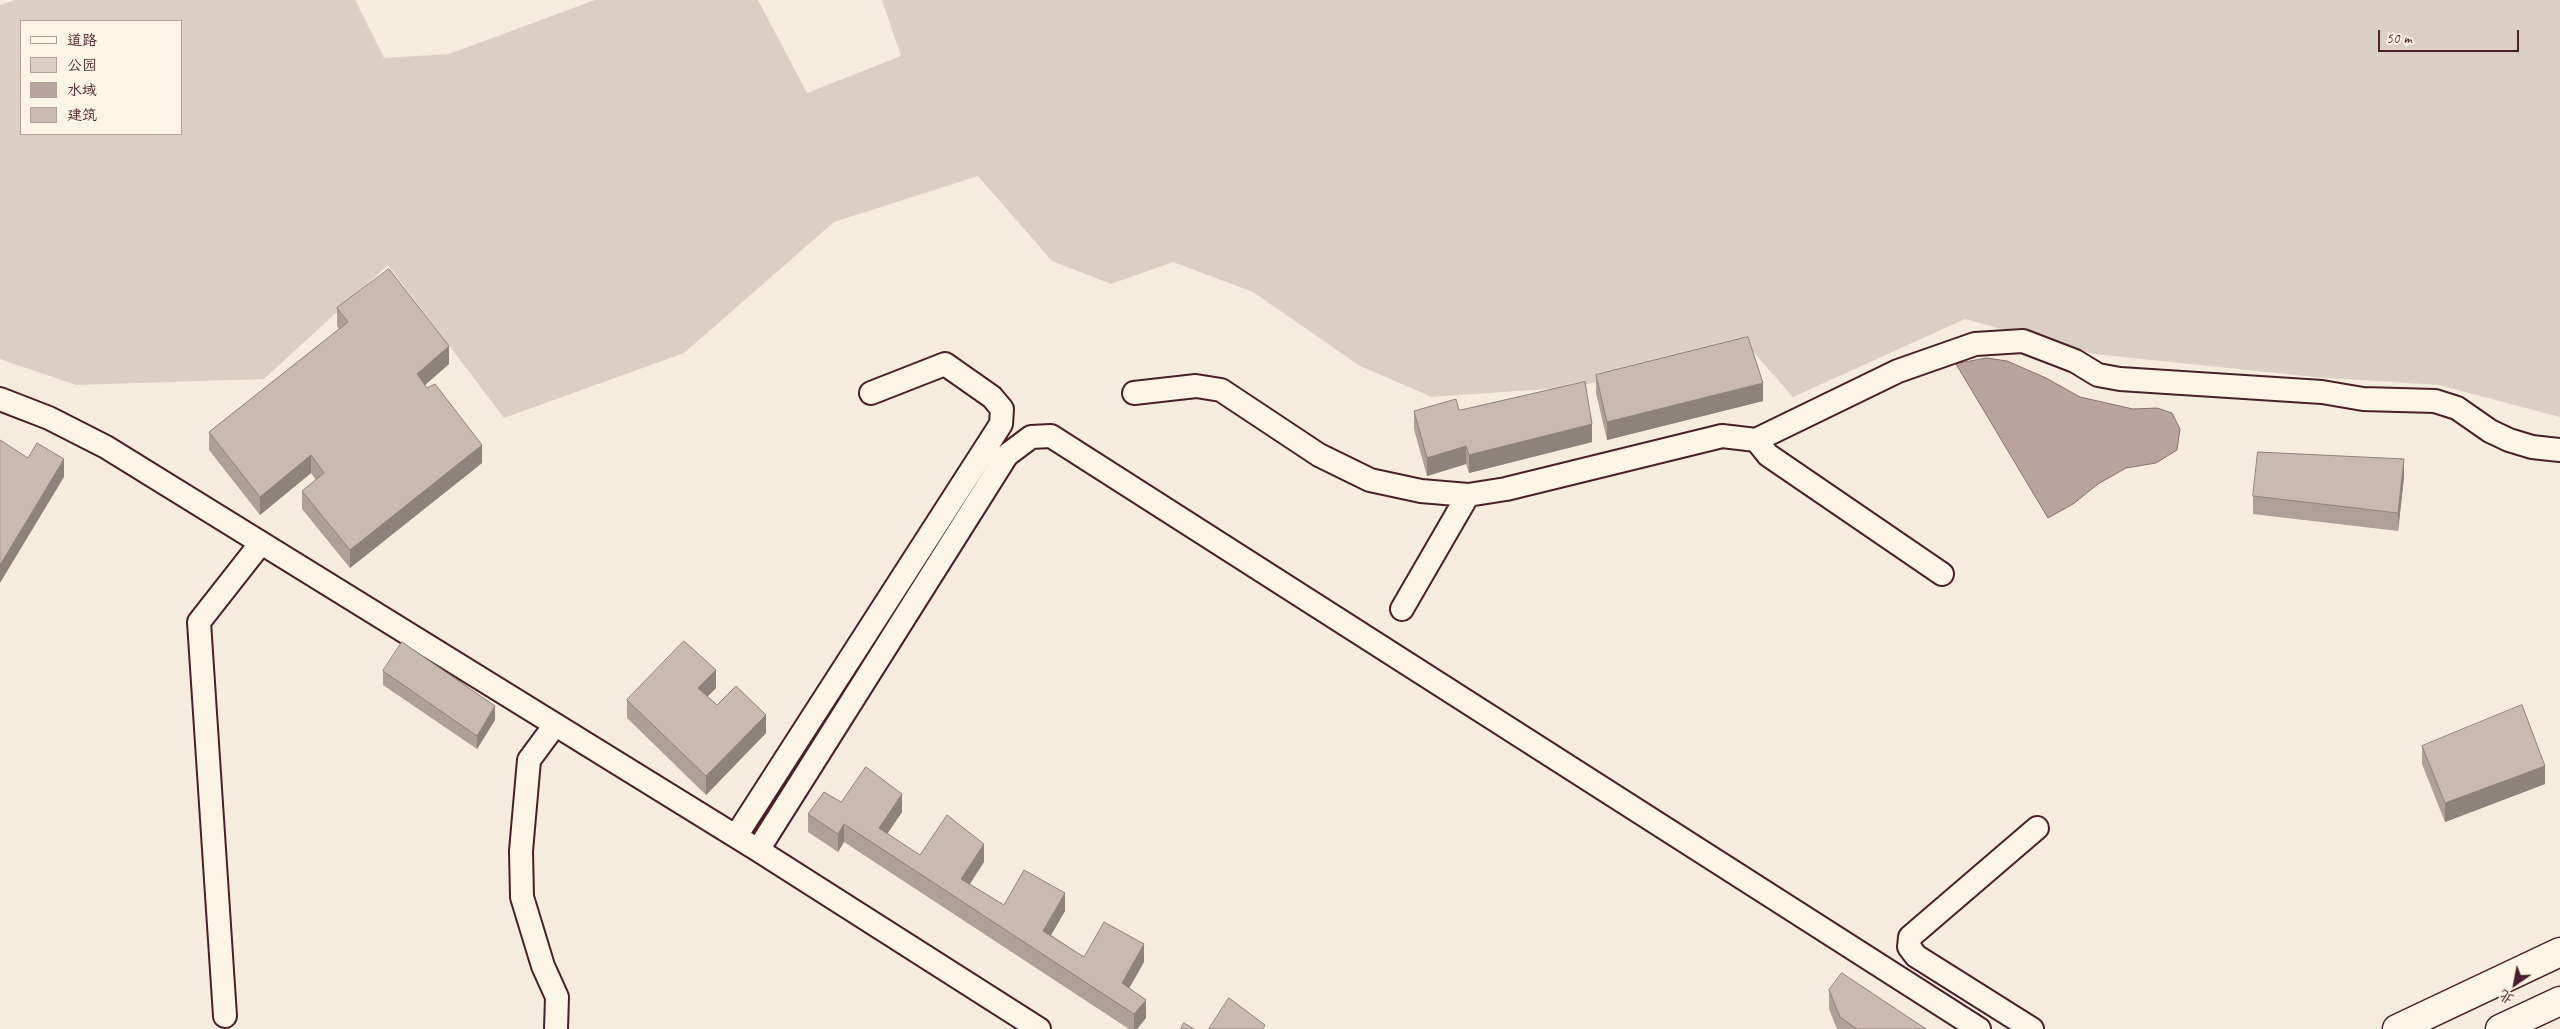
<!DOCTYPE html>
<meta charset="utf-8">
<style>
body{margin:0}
#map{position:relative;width:2560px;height:1029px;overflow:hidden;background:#f5ecde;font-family:Caveat,"LXGW WenKai TC",sans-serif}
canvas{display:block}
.legend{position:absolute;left:20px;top:20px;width:162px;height:115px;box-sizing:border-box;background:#fcf5e5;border:1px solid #b59f9b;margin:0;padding:6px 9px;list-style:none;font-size:15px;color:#4a1f2b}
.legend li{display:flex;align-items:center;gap:10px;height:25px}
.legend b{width:25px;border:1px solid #b59f9b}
.north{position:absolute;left:2490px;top:959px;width:50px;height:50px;-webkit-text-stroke:4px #fcf5e5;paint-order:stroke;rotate:213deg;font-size:14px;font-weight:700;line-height:20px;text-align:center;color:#4a1f2b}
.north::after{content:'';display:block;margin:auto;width:18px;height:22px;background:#4a1f2b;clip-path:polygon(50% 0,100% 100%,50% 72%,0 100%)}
.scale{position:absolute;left:2378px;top:30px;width:141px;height:22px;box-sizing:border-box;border:2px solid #4a1f2b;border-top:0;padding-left:6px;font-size:15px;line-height:18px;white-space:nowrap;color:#4a1f2b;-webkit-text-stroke:4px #fcf5e5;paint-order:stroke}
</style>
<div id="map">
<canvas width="2560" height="1029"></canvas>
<ul class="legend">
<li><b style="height:6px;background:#fcf5e5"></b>道路</li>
<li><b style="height:14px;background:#dbcec4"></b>公园</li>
<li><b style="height:14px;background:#b8a39e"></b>水域</li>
<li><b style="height:14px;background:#cab9b1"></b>建筑</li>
</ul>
<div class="north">北</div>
<div class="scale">50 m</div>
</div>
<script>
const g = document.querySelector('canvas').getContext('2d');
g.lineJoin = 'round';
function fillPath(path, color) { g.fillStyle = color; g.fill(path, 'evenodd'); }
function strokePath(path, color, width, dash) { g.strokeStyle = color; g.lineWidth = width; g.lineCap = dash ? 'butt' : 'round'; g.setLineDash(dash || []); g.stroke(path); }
const green = new Path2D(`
 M15 0H355L384 58 449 54 595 0H758L807 93 901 56 882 0H2560V417L2439 385 2315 377 2094 354 1965 319 1793 397 1749 347 1575 387 1432 397 1360 366 1253 292 1173 262 1111 284 1052 261 978 176 834 222 684 353 504 418 388 265 264 379 76 385 0 359V5ZM21 21H181V134H21Z`);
const water = new Path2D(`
 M1987 358 2007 361 2046 378 2080 397 2133 409 2157 408 2172 413 2180 429 2177 450 2156 463 2126 468 2098 484 2073 504 2048 518 1956 364Z`);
const minor = new Path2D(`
 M1134 393 1196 386 1221 390 1319 455 1370 480 1421 491 1468 495 1506 489 1722 436 1756 440 1898 371 1975 344 2023 341 2075 361 2098 375 2120 379 2322 392 2363 399 2435 401 2457 408 2490 431 2509 440 2532 447 2560 450
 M0 399 49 418 106 447 758 850 1039 1029
 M1756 440 1768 455 1942 574
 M1402 609 1468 495
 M555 725 529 760 521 851 522 897 543 966 557 997 556 1029
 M736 836 1001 424 1002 409 992 397 945 364 871 393
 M758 850 1007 455 1031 437 1051 436 1979 1029
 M225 1016 199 622 261 543
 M2032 1029 1916 956 1909 947 1910 937 2037 828`);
const primary = new Path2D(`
 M2397 1029 2560 952
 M2500 1029 2560 1001`);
const wall = new Path2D(`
 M337 308 449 364 425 385 482 463 350 568 302 509V491L316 480 311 473 260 515 209 450V432L339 329 337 326Z
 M1596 375 1763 401 1607 440 1596 393Z
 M1459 410 1592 442 1469 473 1466 464 1427 476 1414 429V411Z
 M2404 477 2398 531 2253 514V496Z
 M383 671 495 720 477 749 383 685Z
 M716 688 707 697 717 705 766 733 706 795 627 718V700Z
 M2422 746 2545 784 2445 822 2422 764Z
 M841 802 902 812 887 834 920 855 984 862 970 884 1004 905 1065 911 1051 935 1084 957 1144 962 1129 988 1146 1018 1137 1029H1129L844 842 838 852 808 832V814Z
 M1829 990 1926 1029H1837L1829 1009Z`);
const shadedWall = new Path2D(`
 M449 346V364L417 392V374Z
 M1763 383V401L1607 440V422Z
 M1592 424V442L1469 473V455Z
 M482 445V463L350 568V550Z
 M1466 446V464L1427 476V458Z
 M311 455V473L260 515V497Z
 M64 459V477L0 583V565Z
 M2404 459V477L2398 531V513Z
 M716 670V688L698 706V688Z
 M495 706V720L477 749V736Z
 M766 715V733L706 795V776Z
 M2545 766V784L2445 822V803Z
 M902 794V812L879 846V828Z
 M844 824V842L838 852V834Z
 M984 844V862L961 897V879Z
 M1065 893V911L1043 949V931Z
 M1144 944V962L1122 1001V983Z
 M1146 1000V1018L1137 1029H1134V1014Z`);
const building = new Path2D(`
 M389 269 449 346 417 374 427 388 435 384 482 445 350 550 302 491 324 473 311 455 260 497 209 432 348 322 337 308Z
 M1748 337 1763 383 1607 422 1596 375Z
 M1585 382 1592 424 1469 455 1466 446 1427 458 1414 411 1456 399 1459 410Z
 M0 440 28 458 37 443 64 459 0 565Z
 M2258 452 2404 459 2398 513 2253 496Z
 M684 641 716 670 698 688 717 705 736 686 766 715 706 776 627 700Z
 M402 642 495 706 477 736 383 671Z
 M2522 705 2545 766 2445 803 2422 746Z
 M866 767 902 794 879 828 920 855 947 815 984 844 961 879 1004 905 1024 870 1065 893 1043 931 1084 957 1104 922 1144 944 1122 983 1146 1000 1134 1014 844 824 838 834 808 814 824 792 841 802Z
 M1842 973 1926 1029H1857L1840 1017 1829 990Z
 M1229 998 1265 1025 1263 1029H1209Z
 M1184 1023 1194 1029H1181Z`);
fillPath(green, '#dbcec4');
fillPath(water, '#b8a39e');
strokePath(water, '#8c6e70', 1);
strokePath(minor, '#4a1f2b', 26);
strokePath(primary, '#4a1f2b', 31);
strokePath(minor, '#fcf5e5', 22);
strokePath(primary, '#fcf5e5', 28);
fillPath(wall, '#ae9f98');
fillPath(shadedWall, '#8d827c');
fillPath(building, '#cab9b1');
strokePath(building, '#8d827c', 1);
</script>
